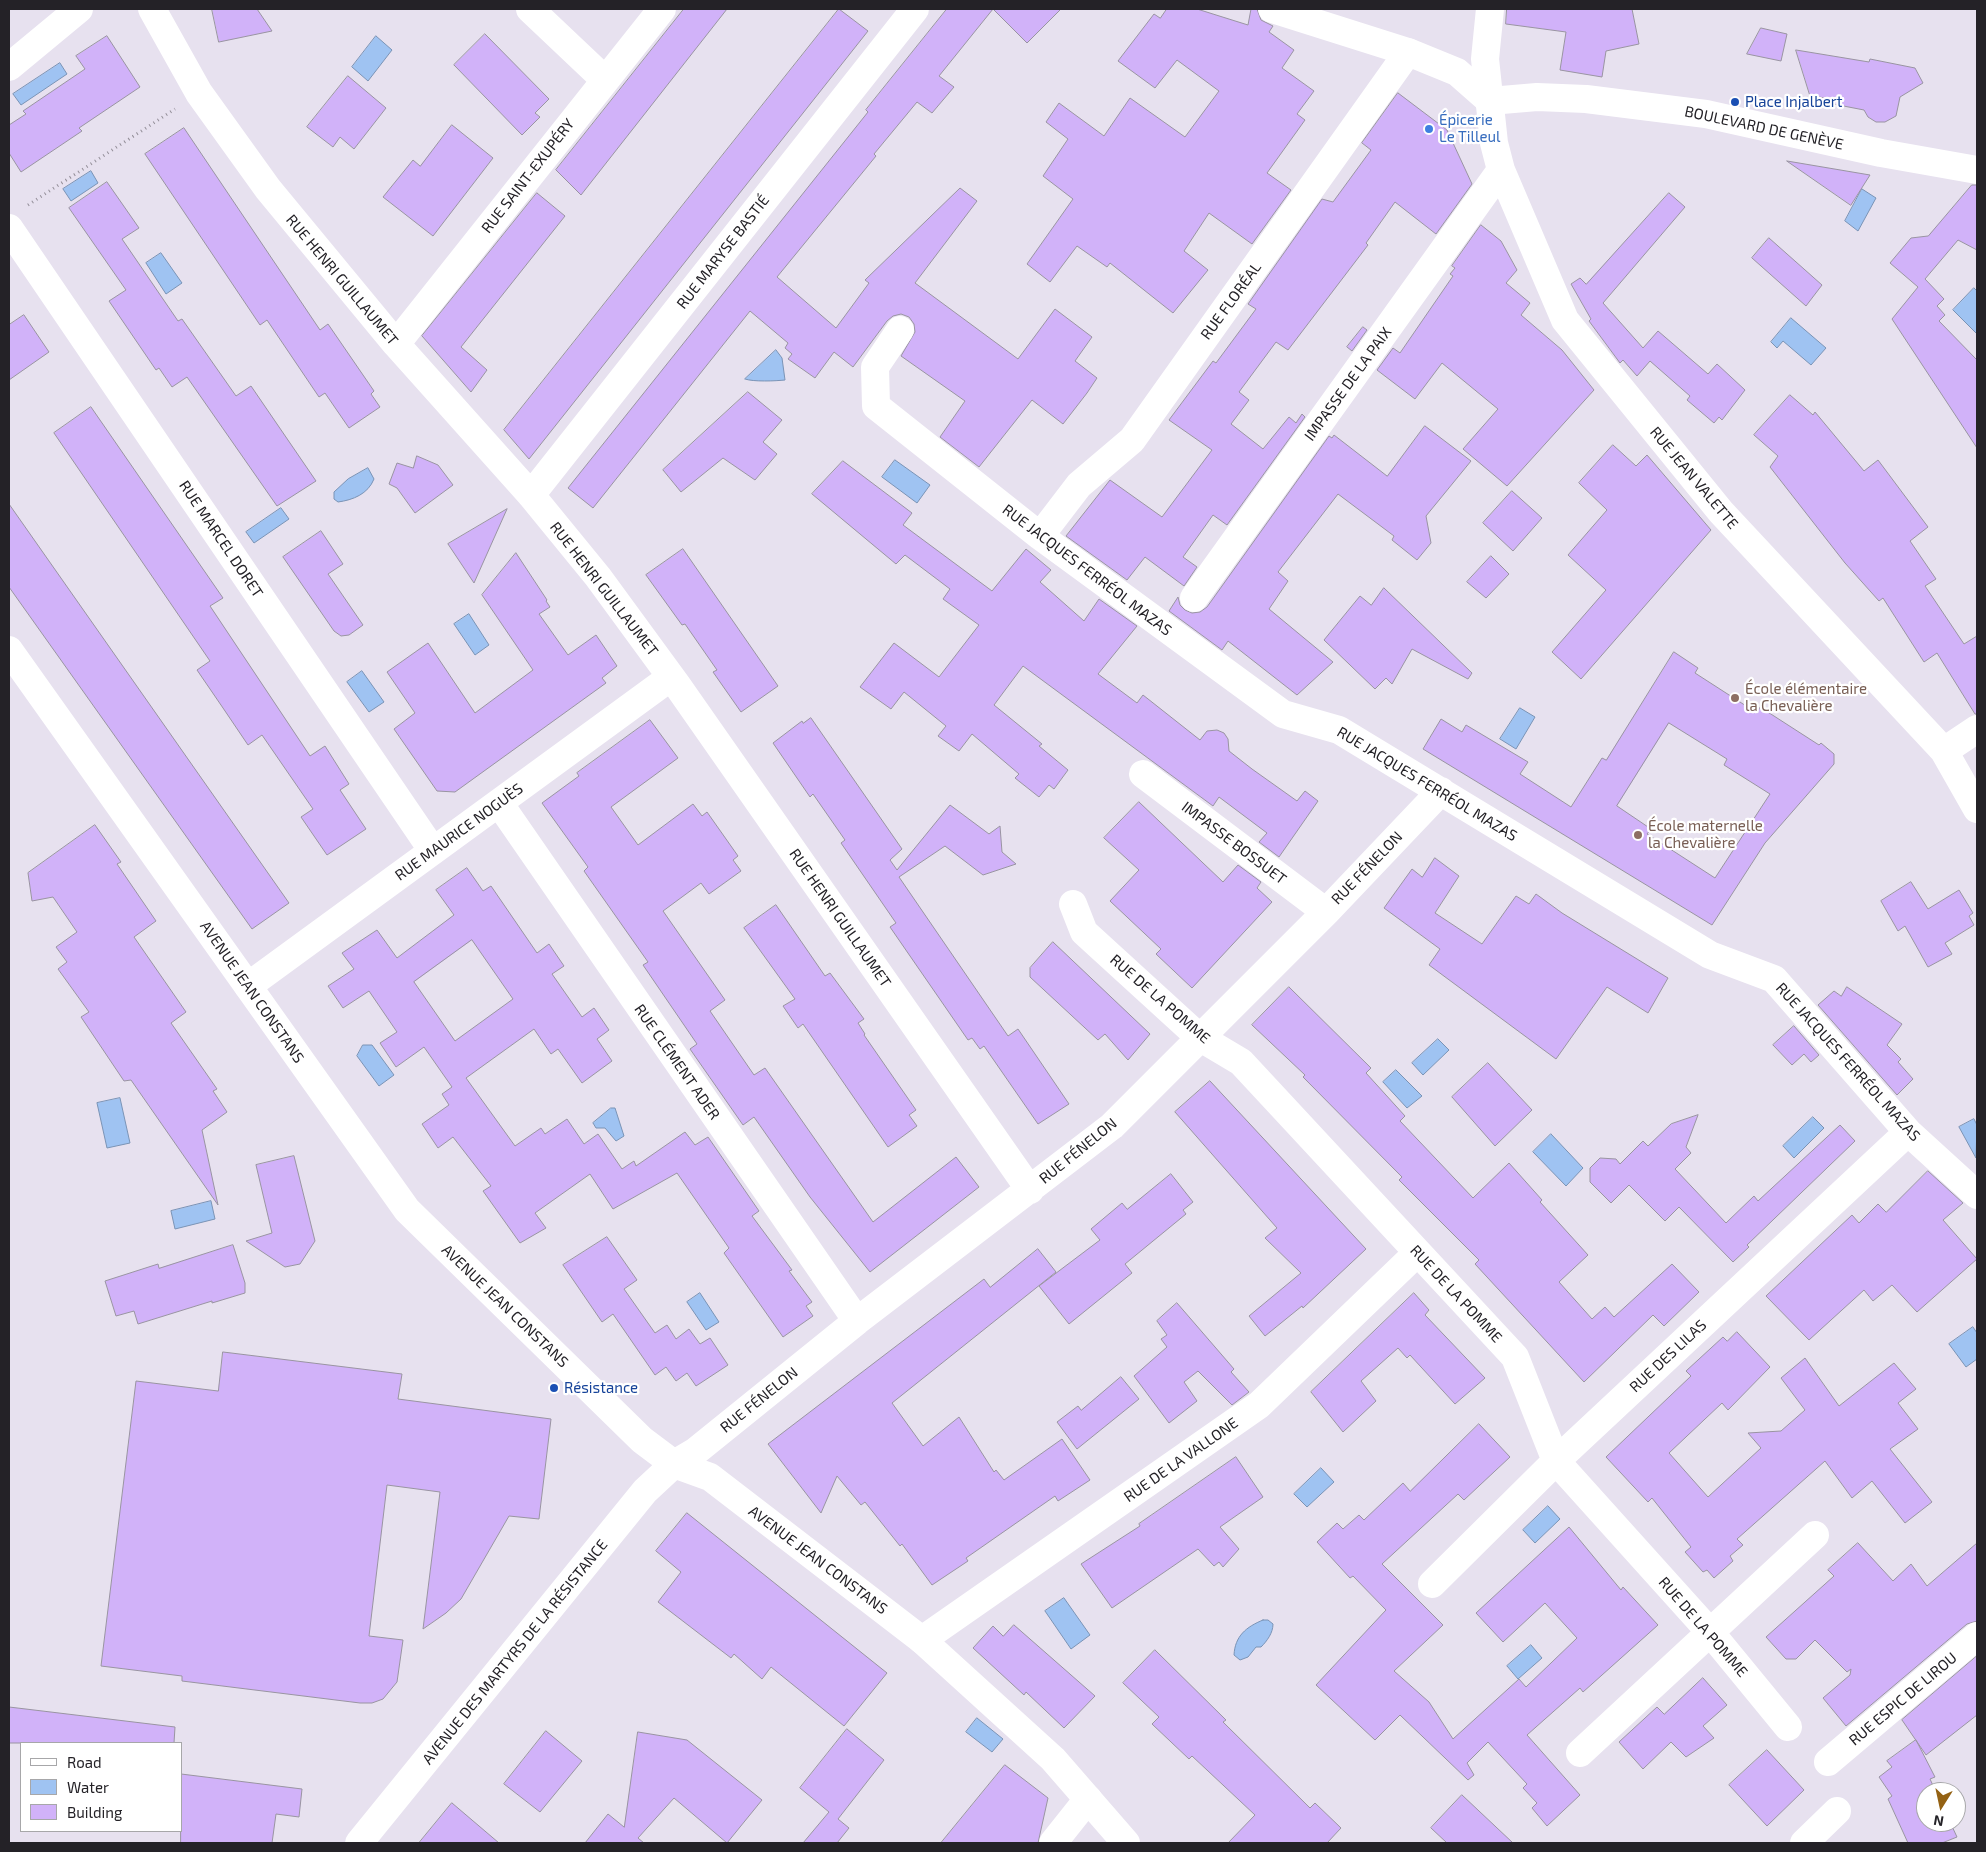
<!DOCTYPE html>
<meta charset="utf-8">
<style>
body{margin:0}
#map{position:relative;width:1986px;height:1852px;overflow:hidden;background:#e7e1ef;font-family:"Exo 2",sans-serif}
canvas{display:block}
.frame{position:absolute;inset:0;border:10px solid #242227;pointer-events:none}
.legend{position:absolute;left:20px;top:1742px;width:162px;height:90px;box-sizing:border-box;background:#fff;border:1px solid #a7a7a9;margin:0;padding:6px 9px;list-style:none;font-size:15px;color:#242227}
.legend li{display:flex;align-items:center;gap:10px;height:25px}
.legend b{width:25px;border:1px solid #a7a7a9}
.north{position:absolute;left:1916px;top:1782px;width:50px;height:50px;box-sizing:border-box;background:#fff;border:1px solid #a7a7a9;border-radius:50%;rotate:190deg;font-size:14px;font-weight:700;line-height:20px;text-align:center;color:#242227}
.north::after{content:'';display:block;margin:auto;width:18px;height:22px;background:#946214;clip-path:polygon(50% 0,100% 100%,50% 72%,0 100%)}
</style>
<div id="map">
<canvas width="1986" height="1852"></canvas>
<div class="frame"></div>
<ul class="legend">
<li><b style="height:6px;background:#fff"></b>Road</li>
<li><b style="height:14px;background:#9fc3f2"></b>Water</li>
<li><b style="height:14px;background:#d1b2f9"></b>Building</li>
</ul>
<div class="north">N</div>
</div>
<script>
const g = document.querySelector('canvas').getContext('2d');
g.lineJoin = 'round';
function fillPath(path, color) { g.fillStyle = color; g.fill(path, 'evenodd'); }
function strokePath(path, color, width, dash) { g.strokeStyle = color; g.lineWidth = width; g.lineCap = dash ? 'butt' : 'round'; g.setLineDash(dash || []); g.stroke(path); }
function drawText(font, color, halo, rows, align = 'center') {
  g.font = font + ' "Exo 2",sans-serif'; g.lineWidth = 4.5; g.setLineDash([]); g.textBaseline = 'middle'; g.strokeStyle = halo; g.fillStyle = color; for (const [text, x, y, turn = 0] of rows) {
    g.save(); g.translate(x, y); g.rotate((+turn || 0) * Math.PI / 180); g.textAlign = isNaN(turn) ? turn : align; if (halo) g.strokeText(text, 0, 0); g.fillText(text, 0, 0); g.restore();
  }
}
const water = new Path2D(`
 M376 36 392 50 368 81 352 67Z
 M60 63 67 74 21 105 13 94Z
 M91 171 98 183 71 201 63 189Z
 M1862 189 1876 198 1858 231 1845 221Z
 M161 253 182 283 166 294 146 263Z
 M1974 288 1977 291V334L1953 310Z
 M1791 318 1826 348 1811 365 1783 341 1777 348 1771 342Z
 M776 350 782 358 785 380C776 381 753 382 745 379Z
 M895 460 930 485 917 503 882 477Z
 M368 468 374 479C368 494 353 500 338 502L334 499V492L348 479Z
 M281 508 289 519 254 543 246 532Z
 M469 614 489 645 475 655 454 624Z
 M362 671 384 702 369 712 347 682Z
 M1520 708 1535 717 1516 749 1500 739Z
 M1438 1039 1449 1050 1423 1075 1412 1063Z
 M363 1045H372L394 1075 379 1086 357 1056Z
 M1396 1070 1422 1096 1407 1108 1383 1082Z
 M120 1098 130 1143 107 1148 97 1103Z
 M611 1108H615L624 1136 616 1141 605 1128H596L593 1123Z
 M1813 1117 1824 1128 1794 1158 1783 1146Z
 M1974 1119 1977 1125 1976 1158 1959 1127Z
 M1551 1134 1583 1168 1566 1186 1533 1152Z
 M211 1201 215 1219 175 1229 171 1211Z
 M700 1293 719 1322 706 1330 687 1302Z
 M1973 1327 1977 1333V1359L1966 1367 1949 1344Z
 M1321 1468 1334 1482 1307 1507 1294 1494Z
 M1548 1506 1560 1519 1535 1543 1523 1530Z
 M1064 1598 1090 1635 1071 1649 1045 1611Z
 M1263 1620H1268L1273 1624C1273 1633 1267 1641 1261 1647H1256L1248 1657 1240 1660 1234 1655C1235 1636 1246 1627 1263 1620Z
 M1531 1645 1542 1658 1518 1679 1507 1666Z
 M977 1718 1003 1739 992 1752 966 1732Z`);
const building = new Path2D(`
 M212 9H257L272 31 219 42Z
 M684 9H727L581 195 556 170Z
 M839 9 868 31 529 459 504 430Z
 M947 9H1061L1027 43 993 9 939 76 954 87 932 113 917 102 874 154 876 156 777 277 836 328 869 283 865 280 960 188 977 201 915 283 1018 359 1055 309 1092 337 1075 361 1097 378 1087 393 1063 424 1032 400 979 467 940 437 965 401 901 356 915 332 914 324 909 317 901 314 893 316 887 321 853 367 834 352 815 378 788 359 792 354 785 348 788 343 750 311 593 508 568 488 868 112 866 110Z
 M1167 9H1197L1248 25 1251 9H1257L1261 20 1273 26 1269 32 1294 50 1282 68 1314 91 1297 114 1305 120 1267 173 1291 190 1252 244 1209 213 1184 251 1208 270 1173 313 1110 263 1107 267 1077 246 1050 282 1027 264 1073 199 1043 176 1068 139 1046 122 1059 103 1104 136 1130 98 1185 137 1219 91 1177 60 1155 88 1118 61 1154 14 1160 18Z
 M1507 9H1632L1639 44 1606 51 1602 77 1560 70 1566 32 1506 24Z
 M1761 28 1787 34 1781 61 1747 54Z
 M485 34 549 99 535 113 540 117 522 135 454 65Z
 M107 36 140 87 79 128 82 131 21 172 9 153V125L26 114 23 111 85 69 76 56Z
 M1796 50 1869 62 1870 59 1915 68 1923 83 1900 97 1896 116 1885 122H1876L1868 117 1864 110 1823 102 1824 98 1810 95Z
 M348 76 386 108 354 149 340 137 333 147 307 127Z
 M1398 93 1447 130 1472 184 1436 234 1395 202 1366 243 1368 245 1288 350 1276 342 1239 392 1249 400 1231 424 1263 449 1289 417 1296 423 1302 414 1305 417 1227 525 1213 515 1183 557 1197 567 1184 586 1145 557 1127 580 1066 536 1110 480 1162 517 1212 450 1169 420 1213 361 1216 363 1256 309 1248 304 1322 199 1333 202 1371 150 1362 143Z
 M452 125 493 158 433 236 383 197 413 160 420 166Z
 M184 128 320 330 328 324 374 391 371 394 380 407 349 428 325 393 319 397 267 320 260 325 145 154Z
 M1787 161 1870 175 1851 205Z
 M107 182 139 228 122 239 178 321 182 319 236 396 251 386 316 481 277 506 187 377 172 387 159 368 156 370 109 301 126 290 69 208Z
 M1972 185H1977V250L1958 240 1925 279 1944 299 1937 306 1945 315 1939 321 1977 360V448L1892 319 1918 287 1890 263 1911 238 1928 236Z
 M537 193 565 216 461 347 487 370 471 392 422 336Z
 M1669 193 1685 207 1603 303 1643 348 1658 331 1708 374 1717 364 1745 390 1722 420 1719 417 1714 423 1687 400 1690 396 1650 361 1637 376 1623 360 1620 363 1589 321 1591 319 1571 284 1580 278 1586 284Z
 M1481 225 1501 241 1517 270 1506 283 1530 303 1521 315 1562 350 1594 390 1507 486 1463 449 1498 409 1442 363 1415 399 1377 370 1393 348 1400 353 1453 276 1450 274 1455 268 1452 266Z
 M1769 238 1822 285 1806 306 1752 258Z
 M24 315 49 352 9 380V325Z
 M1363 327 1367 330 1352 351 1347 347Z
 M748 392 782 420 763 442 777 454 755 480 723 458 681 492 663 470Z
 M1790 395 1813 415 1815 412 1864 471 1878 460 1928 527 1910 541 1936 579 1925 586 1964 644 1977 636V714H1975L1937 653 1924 662 1883 598 1879 601 1845 563 1770 467 1778 456 1754 435Z
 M91 407 223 598 210 606 310 756 325 746 349 784 340 790 366 829 327 855 301 817 313 809 262 735 248 745 223 708 197 670 210 661 54 433Z
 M1425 426 1471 461 1426 516 1431 543 1417 560 1392 540 1394 536 1338 494 1278 572 1288 581 1269 609 1333 662 1297 695 1228 641 1222 650 1169 611 1178 597 1180 605 1185 610 1192 613 1200 612 1207 607 1329 436 1332 438 1334 435 1387 476Z
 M1613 445 1636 466 1647 455 1711 530 1581 679 1552 652 1606 590 1568 555 1607 510 1579 483Z
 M417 456 438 465 453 485 415 513 397 488 389 484 397 463 413 468Z
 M843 461 912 513 903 525 992 591 1026 549 1051 570 1040 582 1084 621 1099 599 1137 626 1098 674 1137 703 1143 695 1200 740 1207 731 1217 730 1224 733 1228 739 1229 751 1252 769 1297 801 1305 791 1318 801 1279 857 1259 842 1267 833 1219 797 1213 806 1023 666 994 705 1042 744 1039 746 1068 770 1054 789 1049 785 1039 797 1015 778 1019 774 972 734 959 751 938 736 946 726 904 692 891 709 860 687 894 643 939 677 979 625 943 599 950 589 905 555 896 564 812 494Z
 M1512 491 1542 518 1513 551 1483 523Z
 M9 504 289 903 252 929 9 587Z
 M507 509 474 583 448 544Z
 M321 531 343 564 328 574 363 625 349 635 341 636 334 631 283 557Z
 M683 549 778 686 741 712 713 672 717 670 685 624 682 625 646 575Z
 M516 553 547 600 546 601 550 607 539 614 568 655 596 635 617 666 602 678 606 683 455 792 437 791 394 729 415 713 387 672 428 643 475 713 533 670 482 595Z
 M1491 556 1509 574 1486 598 1467 582Z
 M1384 588 1472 673 1468 679 1412 649 1392 684 1386 678 1375 689 1324 640 1360 596 1371 605Z
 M1674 652 1698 668 1695 673 1757 713 1760 707 1819 745 1821 743 1834 754V764L1765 843 1712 925 1423 749 1441 719 1462 732 1466 725 1528 762 1520 774 1571 807 1602 758 1606 760ZM1669 723 1727 759 1724 765 1770 794 1715 878 1647 834 1651 829 1617 806Z
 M811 718 902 849 890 860 897 870 950 805 989 834 1000 826 1002 852 1016 864 983 875 945 846 899 877 1008 1036 1018 1029 1069 1104 1038 1124 984 1046 980 1049 972 1038 968 1040 890 927 896 923 841 843 845 840 813 794 810 797 773 743 802 721 803 723Z
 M650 720 678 758 611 807 638 845 693 804 702 816 707 812 738 856 733 860 741 871 709 894 701 883 663 911 725 1000 710 1011 754 1075 765 1068 873 1222 956 1157 979 1187 870 1272 810 1197 754 1117 743 1125 690 1049 697 1044 643 965 648 962 584 871 588 867 542 803 579 776 577 773Z
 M1139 802 1223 882 1238 865 1261 882 1257 888 1272 902 1192 988 1156 954 1161 949 1110 901 1139 870 1104 838Z
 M95 825 121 862 117 864 156 921 134 937 186 1012 171 1023 217 1089 213 1091 227 1112 202 1130 218 1205 131 1080 124 1081 81 1017 89 1012 58 969 67 962 56 947 77 932 53 897 32 901 28 873Z
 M1435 858 1459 876 1435 913 1482 944 1516 896 1529 904 1536 894 1562 913 1668 978 1648 1013 1607 987 1556 1059 1429 965 1440 949 1384 908 1412 869 1422 877Z
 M467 868 483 891 491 886 537 953 549 944 564 966 552 974 582 1017 594 1008 609 1030 597 1039 612 1061 582 1083 558 1049 551 1054 534 1029 466 1078 515 1146 541 1128 545 1134 567 1119 584 1144 598 1134 622 1169 634 1161 636 1166 685 1132 695 1145 708 1137 759 1211 752 1216 792 1270 789 1271 812 1302 806 1306 813 1316 783 1337 724 1253 729 1248 677 1173 613 1209 590 1174 535 1213 546 1228 520 1243 483 1191 491 1186 453 1137 438 1148 422 1124 449 1105 442 1094 452 1087 424 1047 396 1067 380 1043 397 1032 369 991 343 1008 328 986 354 969 342 953 377 930 397 958 454 915 436 890ZM472 940 513 999 455 1041 414 982Z
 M1911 882 1928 909 1959 890 1973 913 1969 916 1974 925 1945 943 1952 954 1928 967 1905 926 1898 931 1881 901Z
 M776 905 825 976 830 973 864 1019 858 1023 865 1034 864 1035 916 1110 909 1115 917 1126 888 1147 803 1024 798 1028 783 1006 795 999 744 928Z
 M1053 942 1150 1034 1128 1060 1105 1034 1098 1040 1030 977V968Z
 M1289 987 1371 1068 1366 1073 1405 1116 1400 1121 1473 1198 1509 1163 1542 1200 1540 1202 1588 1255 1559 1282 1592 1319 1605 1307 1614 1317 1672 1264 1699 1292 1664 1326 1653 1315 1584 1382 1475 1264 1479 1260 1399 1180 1402 1177 1303 1077 1305 1075 1252 1025Z
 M1847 987 1902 1024 1887 1045 1901 1059 1898 1062 1913 1079 1897 1095 1818 1005 1834 991 1841 996Z
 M1794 1026 1819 1055 1811 1062 1804 1054 1792 1065 1773 1045Z
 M1488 1063 1532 1110 1495 1146 1452 1097Z
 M1210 1081 1366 1249 1303 1308 1302 1306 1265 1336 1249 1316 1301 1273 1265 1238 1277 1228 1175 1112Z
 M1698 1115 1686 1147 1691 1153 1675 1169 1726 1223 1754 1196 1758 1201 1840 1125 1855 1141 1747 1245 1749 1247 1733 1262 1679 1207 1665 1221 1629 1185 1611 1203 1590 1182V1168L1600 1158 1616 1159 1620 1164 1643 1141 1648 1146 1671 1124Z
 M294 1156 315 1241 300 1264 285 1267 246 1241 272 1233 256 1165Z
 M1928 1171 1963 1203 1943 1220 1977 1259 1917 1312 1892 1285 1873 1301 1864 1290 1809 1340 1766 1296 1852 1215 1859 1223 1878 1204 1886 1212Z
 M1171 1174 1193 1202 1183 1210 1186 1214 1125 1264 1132 1273 1069 1324 1039 1286 1100 1240 1091 1229 1122 1203 1127 1209Z
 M607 1237 637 1280 624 1289 655 1333 667 1325 676 1339 689 1329 700 1344 710 1338 728 1365 696 1386 687 1373 676 1381 666 1367 655 1375 613 1314 602 1322 563 1265Z
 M233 1245 245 1283V1293L212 1303V1301L138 1324 134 1311 116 1316 105 1281 158 1264 159 1268Z
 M1038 1249 1056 1272 892 1403 923 1446 959 1417 994 1472 996 1470 1004 1480 1062 1439 1090 1480 1058 1501 1055 1496 966 1558 968 1561 932 1585 902 1544 900 1546 865 1502 861 1505 837 1476 821 1513 768 1444 984 1279 990 1287Z
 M1414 1293 1429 1310 1425 1315 1485 1378 1455 1404 1410 1355 1407 1358 1398 1348 1361 1381 1376 1401 1343 1432 1311 1392Z
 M1177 1303 1234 1369 1231 1372 1249 1392 1232 1405 1198 1371 1184 1382 1197 1401 1169 1423 1134 1376 1167 1347 1161 1339 1167 1335 1157 1321Z
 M1737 1332 1770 1367 1728 1410 1722 1403 1669 1453 1708 1497 1761 1448 1748 1433 1781 1431 1805 1410 1781 1378 1805 1358 1839 1406 1894 1363 1916 1389 1898 1403 1918 1429 1890 1449 1932 1502 1905 1523 1872 1481 1852 1498 1825 1461 1737 1539 1743 1545 1730 1556 1733 1561 1714 1578 1707 1570 1703 1572 1685 1552 1691 1547 1652 1498 1648 1502 1606 1457 1691 1376 1686 1371 1723 1337 1727 1341Z
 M223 1352 402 1374 398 1399 551 1419 539 1519 509 1516 461 1599 446 1613 423 1629 440 1492 387 1485 369 1636 403 1640 397 1682 383 1699 372 1703H360L182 1681V1676L101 1666 136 1381 218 1391Z
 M1121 1377 1139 1399 1077 1449 1057 1422 1078 1406 1081 1410Z
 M1479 1424 1510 1457 1464 1500 1458 1494 1382 1564 1443 1625 1394 1671 1429 1702 1453 1739 1519 1679 1526 1687 1577 1638 1545 1603 1503 1642 1476 1613 1569 1527 1621 1590 1623 1587 1658 1625 1583 1692 1580 1688 1527 1735 1580 1795 1547 1826 1532 1808 1537 1803 1523 1788 1527 1784 1488 1742 1467 1763 1474 1775 1468 1780 1400 1715 1375 1740 1316 1685 1386 1610 1353 1576 1350 1578 1317 1542 1337 1523 1343 1529 1359 1515 1364 1520 1403 1483 1410 1491Z
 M1236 1457 1263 1497 1220 1527 1239 1549 1223 1567 1219 1562 1214 1566 1198 1549 1112 1608 1081 1564 1140 1526 1139 1524Z
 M687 1513 887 1673 844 1726 771 1667 762 1679 734 1654 731 1658 658 1602 681 1572 656 1551Z
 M1858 1543 1893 1581 1911 1564 1927 1586 1977 1543V1621L1967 1624 1846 1726 1823 1698 1850 1675 1851 1669 1847 1672 1815 1640 1796 1659H1786L1766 1637 1834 1576 1828 1570Z
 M1014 1625 1095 1696 1064 1728 1026 1692 1024 1695 973 1648 993 1626 1003 1636Z
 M1155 1650 1226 1720 1223 1722 1310 1808 1315 1803 1341 1828 1327 1843H1228L1255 1815 1192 1756 1189 1759 1152 1724 1159 1717 1123 1683Z
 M1977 1656V1715L1926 1755 1902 1720Z
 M1703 1678 1727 1705 1703 1726 1714 1738 1686 1757 1671 1742 1643 1769 1619 1742 1657 1707 1664 1714Z
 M9 1707 175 1727 174 1743H9Z
 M847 1729 884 1760 838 1819 849 1828 837 1843H803L829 1812 800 1788Z
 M546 1731 582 1761 540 1812 504 1784Z
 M638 1732 687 1740 762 1800 727 1843 674 1798 638 1838 644 1843H585L608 1814 624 1827Z
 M1916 1740 1935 1777 1930 1779 1936 1792H1926V1822H1950L1957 1837 1942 1843H1908L1888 1799 1892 1796 1879 1777 1892 1767 1887 1761Z
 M1767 1750 1804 1790 1767 1826 1729 1785Z
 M1005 1765 1048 1798 1038 1843H941Z
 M181 1774 302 1789 299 1817 276 1814 272 1843H181Z
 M1462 1795 1513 1843H1447L1431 1828Z
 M452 1803 499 1843H419Z`);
const path = new Path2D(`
 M28 205 175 109`);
const street = new Path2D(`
 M152 9 199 93 268 189 396 344 531 495 598 577 677 685 1030 1190
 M530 9 605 80
 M1490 9 1485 59 1494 143 1501 170 1565 320 1721 512 1944 751 1977 809
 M9 67 79 9
 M9 228 433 851
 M900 330 875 367 876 406 1040 536 1283 714 1339 730 1710 955 1774 979 1908 1132 1977 1195
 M396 344 662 9
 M531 495 915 9
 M1040 536 1079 485 1132 440 1408 52
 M1194 598 1501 170
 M1944 751 1977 729
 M1143 774 1326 912
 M499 803 857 1321
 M1073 904 1084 932 1199 1037 1241 1062 1515 1357 1556 1461 1710 1632 1788 1727
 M248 986 671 677
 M674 1464 696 1451 857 1321 1112 1126 1326 912 1441 791
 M1432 1584 1556 1461 1908 1132
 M922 1640 1259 1405 1417 1253
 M1580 1753 1815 1535
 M1828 1762 1977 1636
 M1053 1843 1088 1799
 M1804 1843 1837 1811`);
const secondary = new Path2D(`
 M1272 9 1408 52 1457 72 1490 101 1537 97 1586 99 1706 114 1881 153 1977 170
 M9 650 407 1210 642 1440 674 1464 710 1477 922 1640 1053 1759 1126 1843
 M359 1843 645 1491 674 1464`);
const markers = [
 [1735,102,5,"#1a4fb4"],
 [1429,129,5,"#3f7fe0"],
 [1735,698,5,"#8d6e63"],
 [1638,835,5,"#8d6e63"],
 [554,1388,5,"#1a4fb4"]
];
const transitNames = [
 ["Place Injalbert",1745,102],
 ["Résistance",564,1388]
];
const shopNames = [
 ["Épicerie",1439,120],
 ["Le Tilleul",1439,137]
];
const streetNames = [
 ["BOULEVARD DE GENÈVE",1764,128,12],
 ["RUE SAINT-EXUPÉRY",528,176,-52],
 ["RUE MARYSE BASTIÉ",723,252,-52],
 ["RUE HENRI GUILLAUMET",342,280,50],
 ["RUE FLORÉAL",1231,301,-54],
 ["IMPASSE DE LA PAIX",1348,384,-54],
 ["RUE JEAN VALETTE",1694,478,50],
 ["RUE MARCEL DORET",221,539,56],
 ["RUE JACQUES FERRÉOL MAZAS",1087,570,37],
 ["RUE HENRI GUILLAUMET",604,589,52],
 ["RUE JACQUES FERRÉOL MAZAS",1427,784,31],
 ["RUE MAURICE NOGUÈS",459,832,-36],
 ["IMPASSE BOSSUET",1234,843,37],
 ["RUE FÉNELON",1367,868,-46],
 ["RUE HENRI GUILLAUMET",840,918,55],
 ["AVENUE JEAN CONSTANS",252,992,55],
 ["RUE DE LA POMME",1160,999,41],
 ["RUE CLÉMENT ADER",677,1062,55],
 ["RUE JACQUES FERRÉOL MAZAS",1848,1062,48],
 ["RUE FÉNELON",1078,1151,-39],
 ["RUE DE LA POMME",1456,1294,47],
 ["AVENUE JEAN CONSTANS",505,1306,44],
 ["RUE DES LILAS",1668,1356,-43],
 ["RUE FÉNELON",759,1400,-39],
 ["RUE DE LA VALLONE",1181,1460,-35],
 ["AVENUE JEAN CONSTANS",818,1560,37],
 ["RUE DE LA POMME",1703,1627,49],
 ["AVENUE DES MARTYRS DE LA RÉSISTANCE",515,1652,-51],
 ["RUE ESPIC DE LIROU",1903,1699,-40]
];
const educationNames = [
 ["École élémentaire",1745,689],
 ["la Chevalière",1745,706],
 ["École maternelle",1648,826],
 ["la Chevalière",1648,843]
];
fillPath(water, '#9fc3f2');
strokePath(water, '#7a93b5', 1);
fillPath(building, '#d1b2f9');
strokePath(building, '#9994a1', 1);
strokePath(path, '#938e98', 3, [1, 4]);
strokePath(street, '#fff', 28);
strokePath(secondary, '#fff', 28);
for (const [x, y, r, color] of markers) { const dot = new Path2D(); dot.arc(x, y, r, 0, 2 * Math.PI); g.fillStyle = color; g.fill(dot); strokePath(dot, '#fff', 2); }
drawText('15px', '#164399', '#fff', transitNames, 'left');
drawText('15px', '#366cbe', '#fff', shopNames, 'left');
drawText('15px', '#242227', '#fff', streetNames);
drawText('15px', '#785e54', '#fff', educationNames, 'left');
</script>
